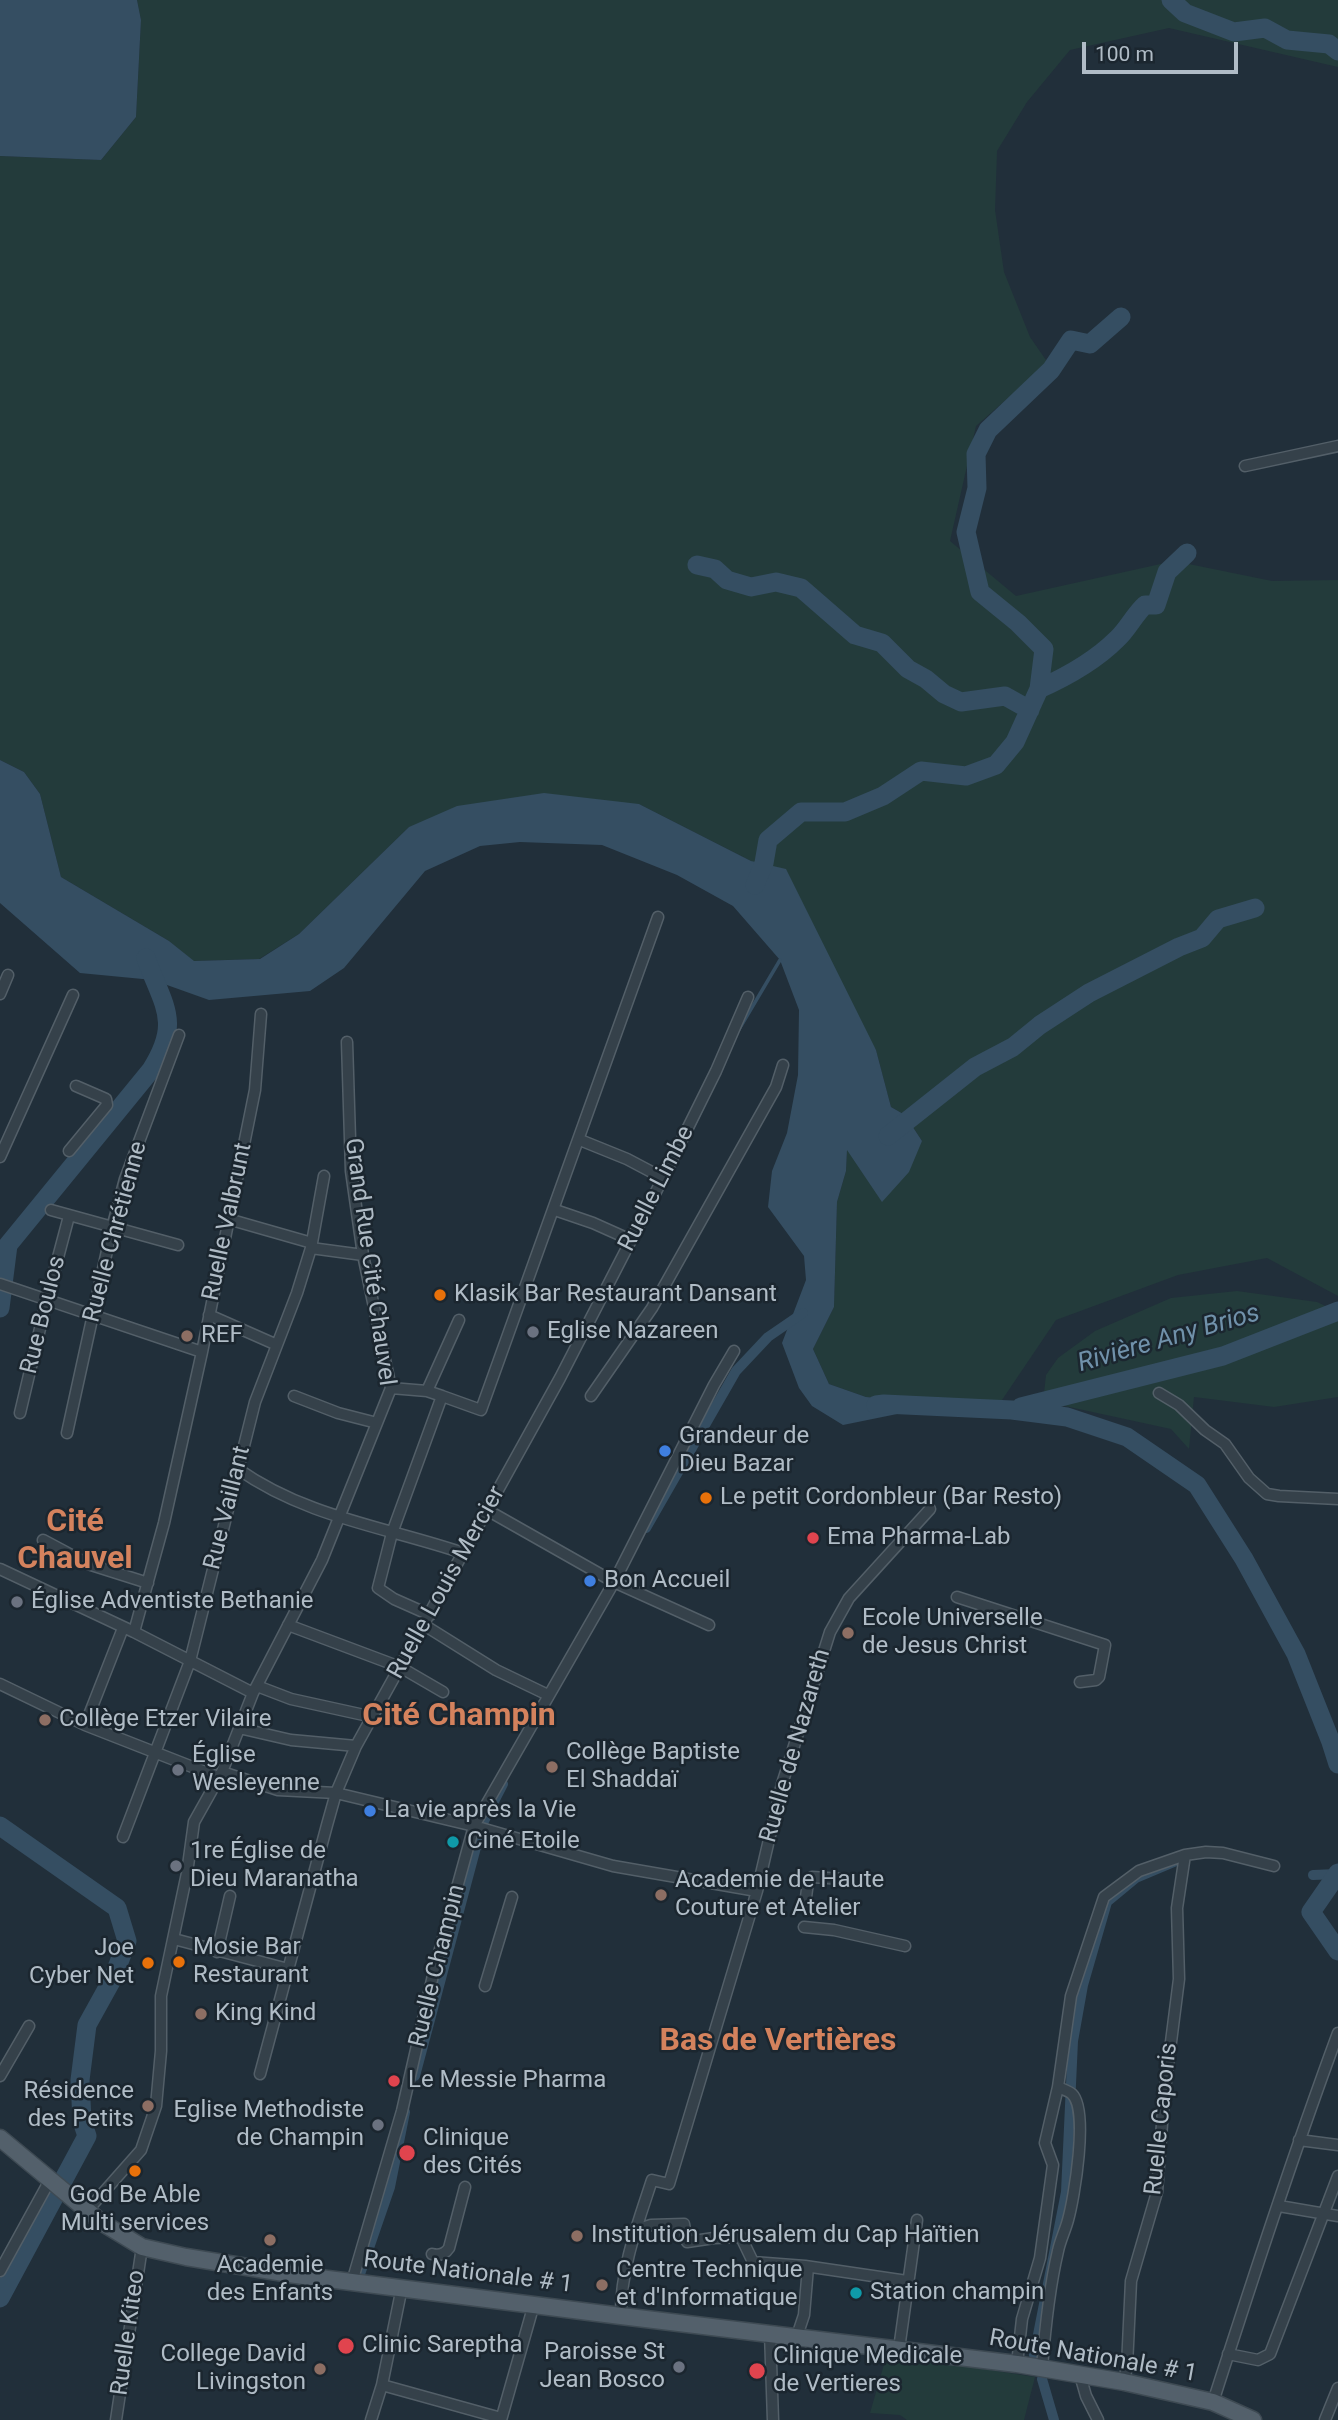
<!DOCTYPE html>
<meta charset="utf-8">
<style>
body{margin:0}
#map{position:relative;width:1338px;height:2420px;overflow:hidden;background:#212f3a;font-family:Roboto,sans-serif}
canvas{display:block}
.scale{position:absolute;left:1082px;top:42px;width:156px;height:32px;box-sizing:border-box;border:4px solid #b0bcc6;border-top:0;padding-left:9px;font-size:21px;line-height:24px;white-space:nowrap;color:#b0bcc6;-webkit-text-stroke:5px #1b262f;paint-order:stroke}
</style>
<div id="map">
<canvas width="1338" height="2420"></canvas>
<div class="scale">100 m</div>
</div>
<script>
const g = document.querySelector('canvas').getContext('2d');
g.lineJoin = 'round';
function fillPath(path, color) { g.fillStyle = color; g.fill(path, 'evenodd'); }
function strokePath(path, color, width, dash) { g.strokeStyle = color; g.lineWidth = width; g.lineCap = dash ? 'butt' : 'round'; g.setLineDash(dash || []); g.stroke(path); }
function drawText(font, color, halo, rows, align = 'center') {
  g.font = font + ' Roboto,sans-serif'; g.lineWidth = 5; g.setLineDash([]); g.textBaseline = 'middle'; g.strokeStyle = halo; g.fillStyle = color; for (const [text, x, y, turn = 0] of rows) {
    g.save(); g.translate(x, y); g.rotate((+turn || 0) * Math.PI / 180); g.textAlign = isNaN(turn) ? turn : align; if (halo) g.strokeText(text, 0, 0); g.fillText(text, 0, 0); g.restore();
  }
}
const green = new Path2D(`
 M137 0H1338V67L1169 28 1070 50 1027 102 997 151 995 210 1004 272 1030 337 1048 363 976 426 950 541 1016 596 1174 561 1272 581 1338 580V1296L1267 1258 1178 1275 1056 1320 1002 1400 982 1407 866 1397 829 1384 813 1349 834 1307 837 1202 846 1171 847 1149 922 1141 905 1115 891 1107 876 1050 751 861 639 804 409 827 299 934 259 959 193 961 169 941 61 877 40 794 24 772 0 760V156L101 160 136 117 141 20Z
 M1237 1291 1317 1302 1338 1312V1397L1274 1407 1194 1397 1189 1449 1171 1429 1051 1403 1044 1393 1046 1375 1058 1358 1095 1331 1171 1298Z
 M887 2354 1035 2377 1024 2420H907L900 2415 870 2413Z`);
const water = new Path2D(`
 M0 0H137L141 20 136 117 101 160 0 156Z
 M0 760 24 772 40 794 61 877 169 941 194 961 260 959 299 934 409 827 457 806 544 793 639 804 751 861 786 869 876 1050 891 1107 905 1115 922 1141 909 1172 882 1202 847 1150 846 1171 837 1202 834 1307 813 1349 829 1384 866 1397 901 1400 902 1413 843 1425 812 1406 799 1388 782 1343 806 1280 804 1256 768 1207 772 1171 787 1133 798 1075 799 1010 780 960 733 906 677 875 602 845 520 842 480 846 425 871 344 968 310 991 209 1000 153 980 80 973 0 903Z`);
const stream = new Path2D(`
 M738 1031 780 960
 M691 1132 704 1105`);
const canal = new Path2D(`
 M646 1528 736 1371 768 1337 803 1313
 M1313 1875 1337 1874
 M415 2076 482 1825 503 1784
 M360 2274 390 2187 405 2112
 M1034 2355 1066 2192 1073 2041 1083 1985 1107 1902 1136 1878 1174 1862
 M1042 2379 1054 2420`);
const river = new Path2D(`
 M1171 0 1185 13 1234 32 1265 28 1287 40 1329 44 1338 51
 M697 565 715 569 727 580 751 587 776 582 801 588 855 635 882 643 908 669 926 679 944 694 961 702 1005 696 1030 710
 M1039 689C1066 677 1096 660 1117 639 1128 629 1134 615 1145 605H1156L1167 572 1187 553
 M755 885 764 863 768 840 801 812H845L883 796 921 771 966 776 996 765 1015 742 1039 689 1044 649 1018 623 980 592 966 532 977 488 976 454 988 430 1051 370 1071 340 1090 344 1121 317
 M888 1136 975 1067 1013 1047 1040 1025 1089 993 1179 947 1202 938 1218 919 1255 908
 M0 1308 8 1245 151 1070C182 1021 163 1006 146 958
 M876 1405 884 1404 1012 1410 1067 1417 1127 1437 1197 1485 1244 1559 1296 1654 1331 1742 1338 1764
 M1021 1407 1223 1356 1338 1311
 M0 1826 117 1908 127 1941 113 1978 87 2025 80 2080 82 2121 87 2136 0 2298
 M1338 1873 1311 1912 1338 1951`);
const minor = new Path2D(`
 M1245 466 1338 446
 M0 994 8 975
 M580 1140 627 1159 663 1178
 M69 1151 107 1105 106 1099 76 1086
 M0 1157 73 995
 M51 1210 178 1245
 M555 1210 593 1223 631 1240
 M228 1219 312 1243
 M311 1248 363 1255
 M0 1284 202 1352
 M209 1315 277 1345
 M391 1388 427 1391
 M1159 1393 1179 1405 1205 1430 1225 1444 1249 1478 1267 1494 1279 1496 1338 1499
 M294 1396 338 1413 377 1423
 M442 1396 427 1391 459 1320
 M591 1396 652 1308 776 1087 783 1065
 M20 1413 47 1299 69 1216
 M67 1433 112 1228 125 1179 179 1035
 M238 1469C306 1517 386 1527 463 1553
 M487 1510 614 1582 709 1625
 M43 1540 88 1564 148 1583
 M0 1569 134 1632 253 1693
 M957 1597 1105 1645 1099 1677 1096 1680 1080 1682
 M430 1615 394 1599 378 1588 392 1533 442 1396 481 1410 658 917
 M288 1625 400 1667 443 1692
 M424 1625 496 1670 548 1695
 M134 1632 164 1523 202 1352 255 1090 261 1014
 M0 1684 85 1725 218 1777
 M257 1686 291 1699 373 1717
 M85 1725 123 1628
 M239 1728 291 1740 356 1746
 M222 1772 278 1790 336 1793 474 1826 613 1866 757 1891
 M123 1837 190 1661 255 1402 297 1293 311 1248 324 1176
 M805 1905 808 1882 812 1877 843 1879
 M804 1927 834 1930 905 1946
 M174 1939 288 1969
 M217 1952 230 1896
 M485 1986 512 1897
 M260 2074 327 1825 336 1793 356 1746 560 1378 663 1178 716 1071 748 997
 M0 2076 29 2026
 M1299 2140 1338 2145
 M1279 2206 1338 2216
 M87 2211 141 2150 156 2106 161 2051V1996L187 1873 194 1822 222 1772 253 1693 322 1560 391 1388 363 1255 351 1171 347 1042
 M636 2230 651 2225 684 2224 687 2242 714 2238 741 2237 753 2262 805 2266 907 2281
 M432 2254C439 2256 445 2254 449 2248L465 2187
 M0 2271 50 2180
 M352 2282 402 2111 434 1971 474 1826 614 1582 714 1385 734 1351
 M621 2316C620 2270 638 2223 652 2180L669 2184 757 1891 782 1784 830 1632 849 1598 930 1509
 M770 2333 773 2420
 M797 2336 804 2315 808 2267
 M899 2349 917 2220
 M1228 2354 1258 2360 1270 2354 1338 2176
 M1017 2364 1022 2319 1040 2258 1053 2165 1045 2143 1058 2087 1071 1996 1104 1897 1139 1871 1185 1855 1206 1852 1223 1853 1274 1866
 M1042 2368C1045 2329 1049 2289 1058 2251 1060 2241 1065 2231 1068 2220 1074 2199 1089 2110 1072 2094 1069 2091 1062 2089 1058 2087
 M1080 2375 1086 2396 1098 2420
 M1124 2382 1127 2366 1131 2281 1157 2192 1164 2097 1179 1979 1177 1908 1185 1855
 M382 2385 501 2418
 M1213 2402C1253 2278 1293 2155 1338 2033
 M116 2420 142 2247
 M371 2420 382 2385 402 2287
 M501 2420 534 2304
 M1325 2420 1338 2388`);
const primary = new Path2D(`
 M0 2138 101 2222 142 2247 186 2257 296 2275 621 2316 1017 2364 1124 2382 1213 2402 1253 2420`);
const markers = [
 [440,1295,7,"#e8710a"],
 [533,1332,7,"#6b7280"],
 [187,1336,7,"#8d6e63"],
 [665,1451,7,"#3f7fe0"],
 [706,1498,7,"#e8710a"],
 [813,1538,7,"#e0444e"],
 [590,1581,7,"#3f7fe0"],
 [17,1602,7,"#6b7280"],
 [848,1633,7,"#8d6e63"],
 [45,1720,7,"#8d6e63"],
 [552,1767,7,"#8d6e63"],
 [178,1770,7,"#6b7280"],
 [370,1811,7,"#3f7fe0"],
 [453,1842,7,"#0f9aa8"],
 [176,1866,7,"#6b7280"],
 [661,1895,7,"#8d6e63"],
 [179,1962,7,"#e8710a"],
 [148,1963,7,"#e8710a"],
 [201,2014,7,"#8d6e63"],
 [394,2081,7,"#e0444e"],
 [148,2106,7,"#8d6e63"],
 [378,2125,7,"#6b7280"],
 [407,2153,9,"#e0444e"],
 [135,2171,7,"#e8710a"],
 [577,2236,7,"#8d6e63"],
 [270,2240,7,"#8d6e63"],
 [602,2285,7,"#8d6e63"],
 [856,2293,7,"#0f9aa8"],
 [346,2346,9,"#e0444e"],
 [679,2367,7,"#6b7280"],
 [320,2369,7,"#8d6e63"],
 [757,2371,9,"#e0444e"]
];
const streetNames = [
 ["Ruelle Limbe",657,1189,-63],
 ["Ruelle Valbrunt",228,1222,-78],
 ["Ruelle Chrétienne",116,1232,-75],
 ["Grand Rue Cité Chauvel",369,1262,82],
 ["Rue Boulos",44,1315,-76],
 ["Rue Vaillant",228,1508,-76],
 ["Ruelle Louis Mercier",447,1583,-61],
 ["Ruelle de Nazareth",796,1746,-74],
 ["Ruelle Champin",438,1966,-76],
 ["Ruelle Caporis",1162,2119,-84],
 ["Route Nationale # 1",468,2273,7],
 ["Ruelle Kiteo",129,2333,-82],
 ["Route Nationale # 1",1093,2357,10]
];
const poiNames = [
 ["Klasik Bar Restaurant Dansant",454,1295],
 ["Eglise Nazareen",547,1332],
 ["REF",201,1336],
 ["Grandeur de",679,1437],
 ["Dieu Bazar",679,1465],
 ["Le petit Cordonbleur (Bar Resto)",720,1498],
 ["Ema Pharma-Lab",827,1538],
 ["Bon Accueil",604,1581],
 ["Église Adventiste Bethanie",31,1602],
 ["Ecole Universelle",862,1619],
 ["de Jesus Christ",862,1647],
 ["Collège Etzer Vilaire",59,1720],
 ["Collège Baptiste",566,1753],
 ["El Shaddaï",566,1781],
 ["Église",192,1756],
 ["Wesleyenne",192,1784],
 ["La vie après la Vie",384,1811],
 ["Ciné Etoile",467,1842],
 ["1re Église de",190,1852],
 ["Dieu Maranatha",190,1880],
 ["Academie de Haute",675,1881],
 ["Couture et Atelier",675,1909],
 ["Mosie Bar",193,1948],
 ["Restaurant",193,1976],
 ["Joe",134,1949,"right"],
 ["Cyber Net",134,1977,"right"],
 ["King Kind",215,2014],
 ["Le Messie Pharma",408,2081],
 ["Résidence",134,2092,"right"],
 ["des Petits",134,2120,"right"],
 ["Eglise Methodiste",364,2111,"right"],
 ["de Champin",364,2139,"right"],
 ["Clinique",423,2139],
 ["des Cités",423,2167],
 ["God Be Able",135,2196,"center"],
 ["Multi services",135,2224,"center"],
 ["Institution Jérusalem du Cap Haïtien",591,2236],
 ["Academie",270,2266,"center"],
 ["des Enfants",270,2294,"center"],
 ["Centre Technique",616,2271],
 ["et d'Informatique",616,2299],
 ["Station champin",870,2293],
 ["Clinic Sareptha",362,2346],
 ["Paroisse St",665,2353,"right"],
 ["Jean Bosco",665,2381,"right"],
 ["College David",306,2355,"right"],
 ["Livingston",306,2383,"right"],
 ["Clinique Medicale",773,2357],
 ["de Vertieres",773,2385]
];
const waterNames = [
 ["Rivière Any Brios",1169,1339,-16]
];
const districtNames = [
 ["Cité",75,1523],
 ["Chauvel",75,1560],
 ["Cité Champin",459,1717],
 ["Bas de Vertières",778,2042]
];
fillPath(green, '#233b3b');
fillPath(water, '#354e62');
strokePath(stream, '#354e62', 3.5);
strokePath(canal, '#354e62', 10);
strokePath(river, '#354e62', 19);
strokePath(minor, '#535f68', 13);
strokePath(primary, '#3e4a53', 19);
strokePath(minor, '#35414a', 10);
strokePath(primary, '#53606b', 16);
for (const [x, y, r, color] of markers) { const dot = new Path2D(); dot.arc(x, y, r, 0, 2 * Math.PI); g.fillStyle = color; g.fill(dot); strokePath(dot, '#1b262f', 2.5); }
drawText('24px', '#b0bcc6', '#1b262f', streetNames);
drawText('24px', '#b0bcc6', '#1b262f', poiNames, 'left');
drawText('italic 26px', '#7091aa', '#1b262f', waterNames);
drawText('bold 32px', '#d4825d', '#1b262f', districtNames);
</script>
